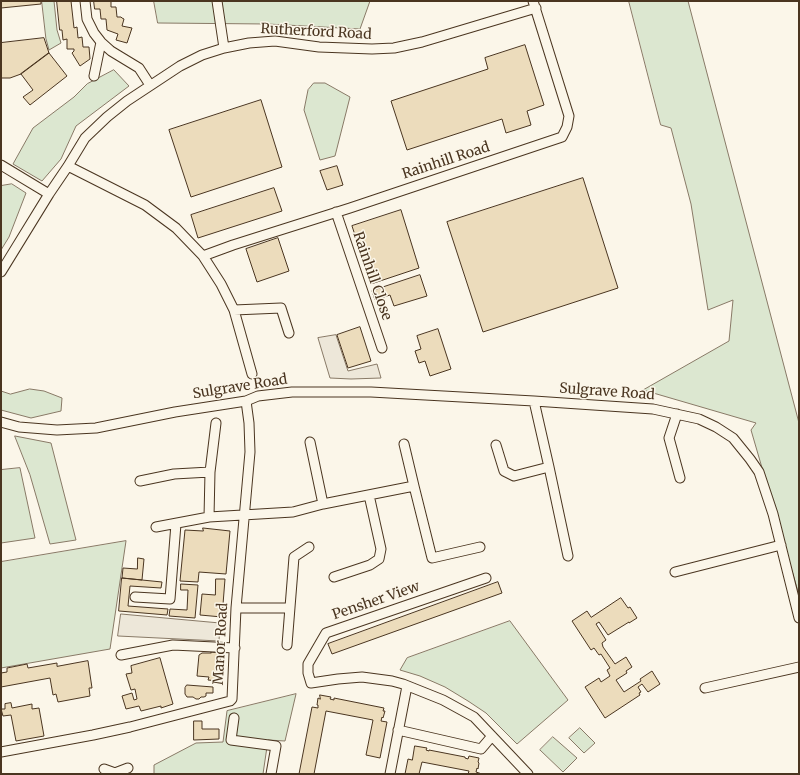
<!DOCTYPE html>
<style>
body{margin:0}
#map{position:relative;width:800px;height:775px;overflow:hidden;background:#fbf6e9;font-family:Merriweather,serif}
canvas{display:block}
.frame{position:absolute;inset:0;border:2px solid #4a3520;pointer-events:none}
</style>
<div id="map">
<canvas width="800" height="775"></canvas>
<div class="frame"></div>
</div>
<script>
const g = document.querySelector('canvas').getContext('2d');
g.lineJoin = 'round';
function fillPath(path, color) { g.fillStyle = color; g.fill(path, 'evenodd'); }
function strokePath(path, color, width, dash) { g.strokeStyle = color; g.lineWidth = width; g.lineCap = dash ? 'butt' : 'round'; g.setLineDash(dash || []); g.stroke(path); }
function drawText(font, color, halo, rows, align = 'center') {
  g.font = font + ' Merriweather,serif'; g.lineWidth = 3; g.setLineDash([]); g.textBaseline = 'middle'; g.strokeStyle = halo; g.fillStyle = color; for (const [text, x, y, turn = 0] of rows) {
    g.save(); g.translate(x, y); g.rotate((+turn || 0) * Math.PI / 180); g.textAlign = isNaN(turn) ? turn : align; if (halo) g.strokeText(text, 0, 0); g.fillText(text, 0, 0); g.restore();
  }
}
const green = new Path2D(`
 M42 1H54L57 30 61 43 49 50 46 39Z
 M154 1H370L360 29 267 24 158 23Z
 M629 1H688L799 423V595L751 430 756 423 643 390 729 341 733 300 708 310 691 204 671 128 661 125Z
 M114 70 129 86 76 126 61 159 42 181 13 164 33 128 74 97 87 84Z
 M314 83H325L350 97 335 156 320 160 304 110 308 90Z
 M12 184 26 193 9 237 1 250V186Z
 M30 389 44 391 62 398 61 411 31 418 1 410V391L10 394Z
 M15 436 51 443 76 540 50 544 30 475Z
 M20 468 35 538 1 543V470Z
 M126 541 110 649 1 668V562Z
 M510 621 568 700 517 744 486 713 468 701 445 687 420 676 400 670 407 658Z
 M296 694 285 741 268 740 263 774H154V765L196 743 223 742 227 711Z
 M580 728 595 743 584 753 569 738Z
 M553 737 577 758 563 772 540 750Z`);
const parking = new Path2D(`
 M336 335 348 371 377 364 381 378 351 379 330 378 318 338Z
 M121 614 220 623 219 641 118 636Z`);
const building = new Path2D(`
 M1 1H41V4L1 8Z
 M57 1H71L74 28 77 27 78 38 82 37 83 47H89L90 59 80 66 72 53 74 51V49H67V39L63 40 62 30H60Z
 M94 1H111V7H116L117 17H121L122 18 124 19 122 26 132 28 127 43 116 40 118 34 107 30 106 19H101L100 9H95Z
 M44 38 49 53 21 74 10 78H1V43Z
 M525 45 544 105 527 111 531 125 506 133 502 119 407 150 391 101 488 69 485 58Z
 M49 53 67 76 30 105 23 97 33 90 21 74Z
 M261 100 282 167 191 197 169 130Z
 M337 166 343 185 327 190 320 171Z
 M583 178 618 288 483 332 447 222Z
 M274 188 282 211 198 238 191 215Z
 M401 210 419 268 371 284 352 226Z
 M278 238 289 271 257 282 246 249Z
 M420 275 427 296 394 306 390 295 375 300 372 291Z
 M360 327 371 361 348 368 337 335Z
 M438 329 451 369 430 376 425 361 419 363 415 351 421 349 417 336Z
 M203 528 230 531 226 574 199 572 198 582 180 581 185 530 203 531Z
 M138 558 144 559 142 580 122 578 123 568 137 569Z
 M122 578 162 582 161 588 130 586 128 606 168 609 167 615 119 611Z
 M216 579H225L222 617 200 615 202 594 215 595Z
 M498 582 502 593 332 654 328 644Z
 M181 584 198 585 195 618 169 616 170 609 187 610 188 590H181Z
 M621 598 628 608 630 607 637 618 629 623V622L608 635 599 622 596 624 606 640 602 643 603 647 615 664 626 657 632 667 626 671 627 673 616 680 624 692 641 681 640 679 652 671 660 684 648 692 642 684 638 687 641 692 639 693 640 695 605 718 585 687 599 678 601 682 610 676 607 670 610 668 601 654 599 655 594 648 591 650 572 621 587 611 591 617Z
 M211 652 221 653 219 681 208 680 209 677 197 676 199 655 202 653H211Z
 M160 658 173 704 161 708V706L141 711 139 706 126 709 122 696 132 693 134 700 137 699 135 689 131 690 126 674 132 673 131 666Z
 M88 661 92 688H89L90 696 58 702 56 694 53 695 50 678 1 687V673L7 672V668L27 664 28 668 57 663V666Z
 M187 685 213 687V693H206V696L204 697H201L199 699H196L193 697H187L185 694V688Z
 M320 695 331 697 330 699 334 700V698L384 708 383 711H385L383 718 382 717 381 721 387 722 380 758 366 755 373 720 326 711 314 774H299L312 707 318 708V705H317L318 698 320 699Z
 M11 703 12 708 32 704V709L39 708 44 736 16 741 11 715 3 716 1 709H5V704Z
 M194 721H202V729H219V739L194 740Z
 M415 746 427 748 426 750 429 751V750L465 757V758L468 759 469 756 479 758 478 762 479 763 478 769 477 768 476 772 482 774H468L469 771 422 762 419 774H405L408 759 412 760Z`);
const minor = new Path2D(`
 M85 1 87 19 94 33 101 42 111 51 139 68 150 85
 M217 1 224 48
 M94 76 101 42
 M1 165 49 194
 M68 166 145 205 176 228 203 256 221 284 234 310 252 374
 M336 212 382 348
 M203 256 233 245 350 208 562 137 567 127 569 116 533 1
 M1 272 49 194 68 166 85 138 107 117 127 101 180 66 202 55 224 48 249 43 275 41 319 47 372 49 394 48 422 42 536 8
 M234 310 281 308 289 333
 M534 401 549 467 568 556
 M677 414 669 438 680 478
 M1 422 19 427 57 430 96 428 175 412 246 401 258 396 292 392H371L534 401 653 409 699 419 716 427 733 438 750 459 759 472 773 514 799 618
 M310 442 323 504
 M404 444 414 486
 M496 445 504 471 514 476 549 467
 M140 481 174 474 210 472
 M209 517 210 472 216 423
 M156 527 209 517 293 512 323 504 414 486 432 558 480 547
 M675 572 781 545
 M334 577 370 565 379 559 381 549 369 495
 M486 578 326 633 308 664V673L311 683 338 679 362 677 392 681 403 684 443 700 474 717 528 774
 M135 597 170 599 176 524
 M236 608H290
 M287 645 294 557 309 547
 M121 655 173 645 235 648
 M705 688 799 667
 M234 718 231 740 276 746 271 774
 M398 730 481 749 492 736
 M1 752 93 735 130 727 230 701 232 699 236 608 250 452 249 423 246 401
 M104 769 115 773 128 768
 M390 774 407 686`);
const streetNames = [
 ["Rutherford Road",316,32,3],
 ["Rainhill Road",446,161,-18],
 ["Rainhill Close",372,276,71],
 ["Sulgrave Road",240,387,-9],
 ["Sulgrave Road",607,392,4],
 ["Pensher View",376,601,-19],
 ["Manor Road",221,644,-87]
];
fillPath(green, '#dce7d0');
strokePath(green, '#887966', 1);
fillPath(parking, '#ede7d9');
strokePath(parking, '#887966', 1);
fillPath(building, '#ecdcbc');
strokePath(building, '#4a3520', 1);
strokePath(minor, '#4a3520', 11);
strokePath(minor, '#fbf6e9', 9);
drawText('14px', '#4a3520', '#fbf6e9', streetNames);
</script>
